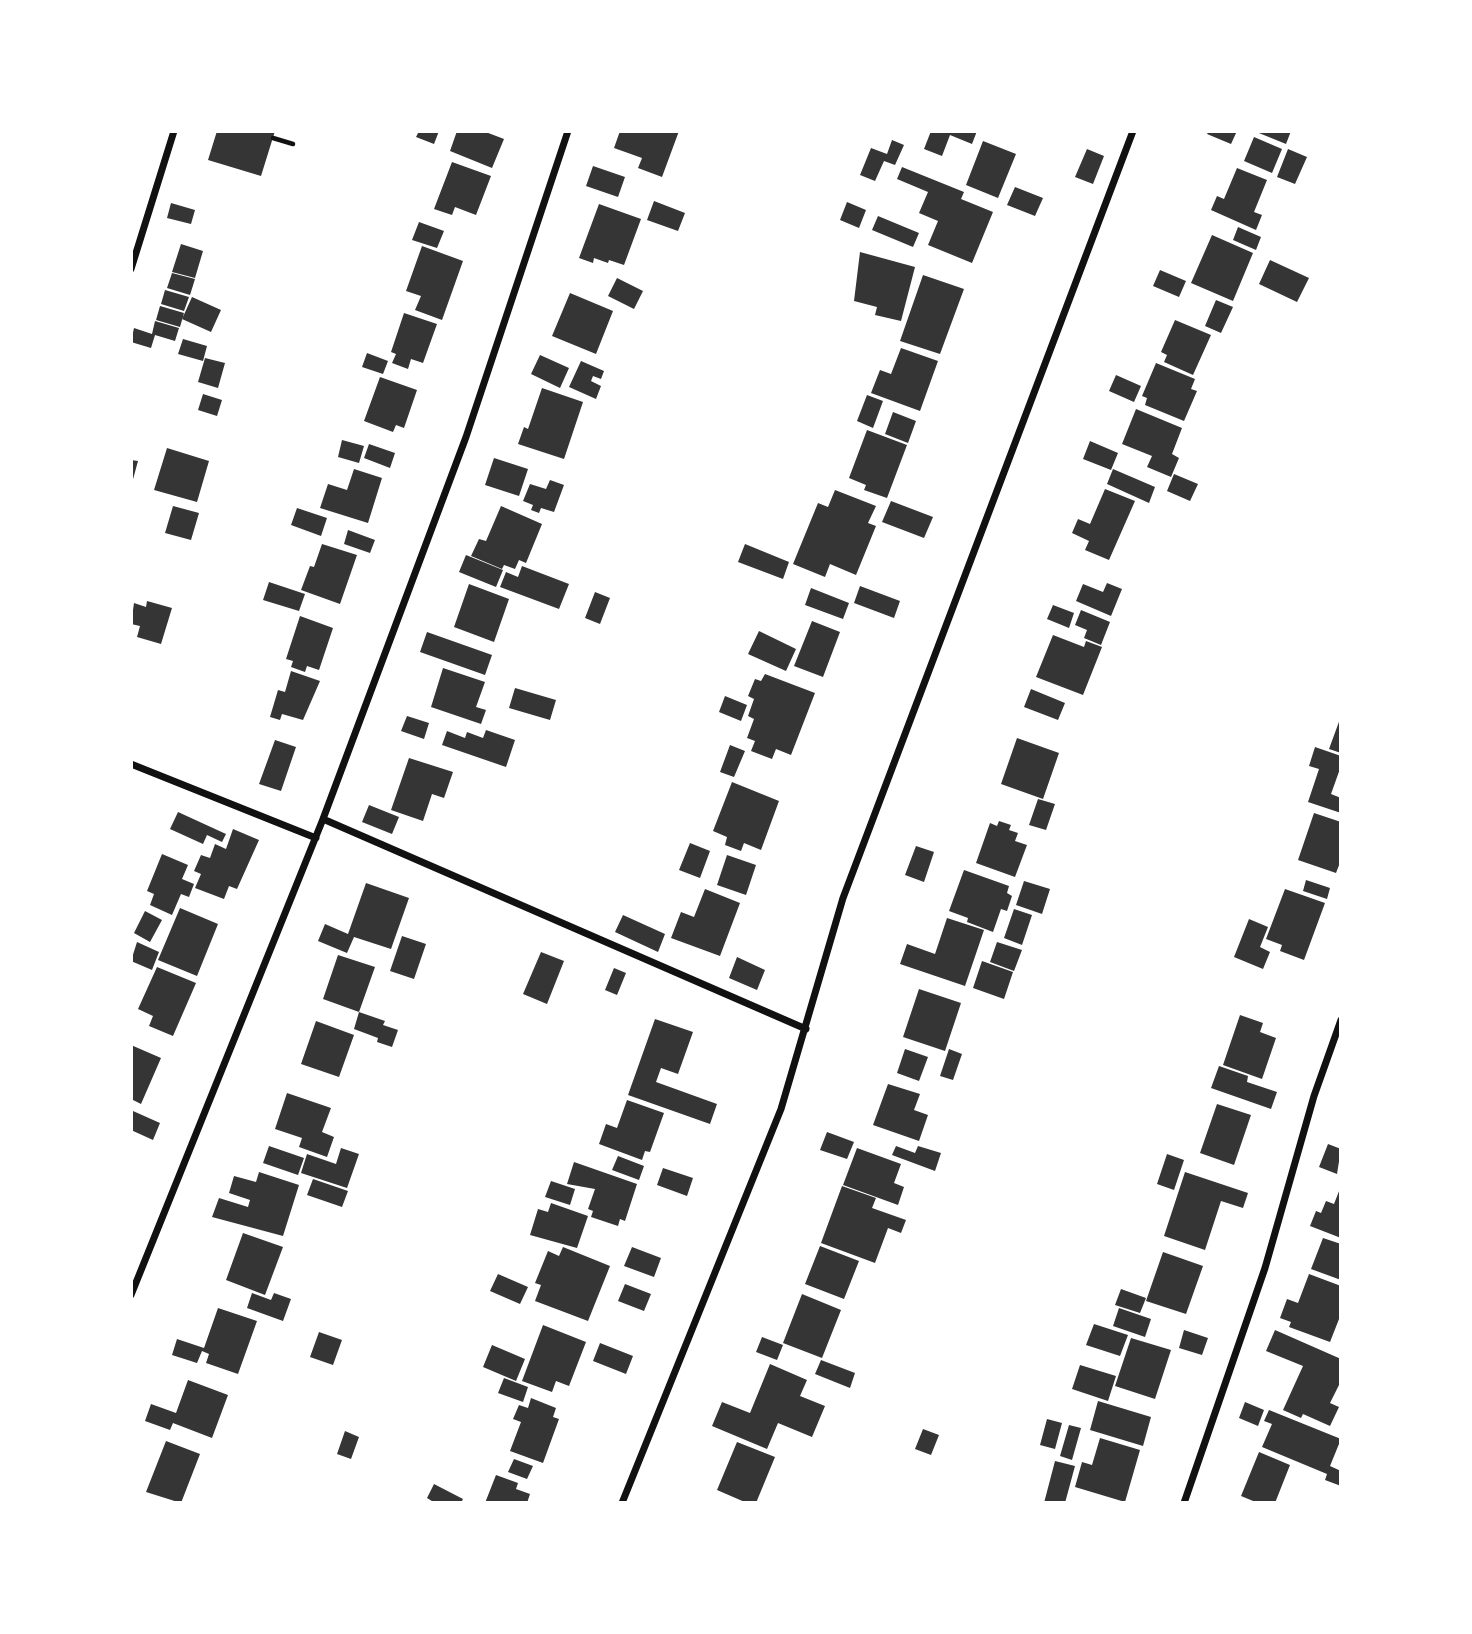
<!DOCTYPE html>
<style>
body{margin:0}
#map{position:relative;width:1472px;height:1634px;overflow:hidden;background:#fff;font-family:"Exo 2",sans-serif}
canvas{display:block}
.frame{position:absolute;inset:0;border:133px solid #fff;pointer-events:none}
</style>
<div id="map">
<canvas width="1472" height="1634"></canvas>
<div class="frame"></div>
</div>
<script>
const g = document.querySelector('canvas').getContext('2d');
g.lineJoin = 'round';
function fillPath(path, color) { g.fillStyle = color; g.fill(path, 'evenodd'); }
function strokePath(path, color, width, dash) { g.strokeStyle = color; g.lineWidth = width; g.lineCap = dash ? 'butt' : 'round'; g.setLineDash(dash || []); g.stroke(path); }
const building = new Path2D(`
 M217 131H275L261 176 208 160Z
 M419 131H439L434 144 416 137Z
 M457 131H483L504 139 492 168 450 151Z
 M620 131H679L662 177 638 168 642 158 614 148Z
 M931 131H977L972 144 950 135 942 156 924 149Z
 M1209 131H1237L1231 144 1207 134Z
 M1254 131H1291L1286 144Z
 M1254 137 1282 149 1272 173 1244 161Z
 M892 140 904 145 895 165 884 161 875 181 860 175 871 148 887 154Z
 M983 141 1016 154 998 198 966 185Z
 M1087 149 1104 156 1093 184 1075 177Z
 M1288 149 1307 157 1295 184 1277 177Z
 M452 162 491 176 476 215 455 207 452 215 434 209Z
 M593 166 625 177 618 197 586 186Z
 M902 167 964 192 961 199 993 212 972 263 928 245 938 221 919 213 928 192 897 179Z
 M1237 168 1267 180 1254 212 1262 215 1256 230 1211 210 1217 196 1224 199Z
 M1015 187 1043 198 1035 216 1007 205Z
 M654 201 685 213 678 231 647 220Z
 M847 202 866 210 859 228 840 220Z
 M171 203 195 210 191 224 167 218Z
 M599 204 641 219 624 265 609 260 608 263 594 258 593 263 579 258Z
 M878 216 919 233 913 247 872 230Z
 M419 222 444 231 437 248 412 240Z
 M1238 227 1261 237 1256 250 1233 240Z
 M1212 235 1253 253 1233 301 1191 283Z
 M181 244 203 251 195 278 172 272Z
 M422 246 463 261 442 320 415 310 421 296 406 291Z
 M860 252 915 267 901 321 875 315 877 307 854 301Z
 M1270 260 1309 278 1297 302 1259 284Z
 M1160 270 1186 281 1179 297 1153 286Z
 M172 273 195 279 190 295 167 288Z
 M923 275 964 289 940 354 900 341Z
 M617 278 643 291 634 309 608 296Z
 M165 290 189 297 184 311 161 304Z
 M570 293 613 311 596 354 552 336Z
 M192 297 221 310 211 332 182 319Z
 M1216 300 1233 307 1221 333 1205 326Z
 M160 306 184 313 180 327 156 320Z
 M404 313 437 324 423 363 411 359 408 369 392 363 396 354 391 352Z
 M1175 320 1211 335 1193 375 1164 362 1167 355 1161 352Z
 M155 321 179 328 175 341 155 335 151 348 131 342 134 328 152 334Z
 M183 339 207 346 203 361 178 354Z
 M901 348 938 361 920 411 871 393 880 370 891 374Z
 M367 353 388 361 383 374 362 367Z
 M540 355 569 368 560 388 531 374Z
 M205 358 225 363 218 388 198 382Z
 M581 361 604 371 601 379 593 376 591 381 601 386 596 399 569 387Z
 M1156 363 1195 379 1191 389 1197 391 1184 421 1145 405 1147 398 1142 396Z
 M1116 375 1141 386 1134 402 1109 391Z
 M380 377 417 390 404 428 396 425 393 432 364 421Z
 M542 388 583 402 564 459 518 444 524 427 528 429Z
 M203 394 222 400 217 416 198 410Z
 M867 395 883 401 873 428 857 421Z
 M1136 409 1182 428 1172 454 1179 458 1171 477 1147 467 1152 456 1122 444Z
 M893 412 916 421 908 443 885 434Z
 M867 430 907 445 887 498 864 490 866 485 849 478Z
 M342 440 364 446 359 463 338 457Z
 M1090 441 1118 453 1111 470 1083 459Z
 M369 444 395 453 390 468 364 458Z
 M167 448 209 461 197 502 154 490Z
 M494 458 528 469 519 496 485 485Z
 M131 460 138 461 132 483 131 482Z
 M354 469 382 478 368 523 320 508 328 484 347 490Z
 M1113 469 1155 487 1149 503 1107 484Z
 M1174 474 1198 484 1190 501 1167 491Z
 M550 480 564 485 554 512 541 508 539 513 531 510 533 505 523 501 530 484 546 489Z
 M1105 489 1135 501 1109 560 1085 550 1089 541 1072 533 1078 519 1090 524Z
 M835 490 876 506 868 523 876 526 856 575 830 564 825 577 793 564 818 503 828 507Z
 M891 501 933 517 924 538 882 522Z
 M173 506 199 513 191 540 165 533Z
 M501 506 542 524 526 563 519 560 515 569 504 565 502 569 471 556 479 539 486 541Z
 M297 508 327 518 321 536 291 525Z
 M348 530 375 540 370 553 344 544Z
 M322 544 357 555 340 604 301 590 310 566 314 567Z
 M745 544 789 562 783 579 738 562Z
 M466 555 503 570 496 587 459 572Z
 M522 566 569 584 559 609 500 587 506 572 518 577Z
 M269 582 305 594 299 611 263 600Z
 M1107 583 1122 589 1111 616 1076 601 1083 584 1103 592Z
 M469 584 509 599 494 642 454 627Z
 M860 586 900 601 894 618 854 603Z
 M811 588 849 603 843 619 805 605Z
 M595 592 610 598 600 624 585 618Z
 M147 601 172 608 161 644 137 637 140 626 131 624 134 603 146 607Z
 M1053 605 1074 613 1069 628 1047 619Z
 M1081 610 1110 622 1101 645 1084 638 1087 630 1075 625Z
 M300 616 333 628 319 670 307 666 305 672 291 667 293 661 286 659Z
 M812 621 840 632 823 677 794 666Z
 M759 631 796 649 786 671 748 654Z
 M427 632 492 655 485 675 420 652Z
 M1053 635 1084 647 1086 641 1102 647 1083 695 1036 677Z
 M443 668 485 682 476 707 486 710 481 724 431 707Z
 M291 671 320 681 303 720 282 714 280 720 270 717 278 690 285 692Z
 M765 674 815 693 791 755 776 749 772 759 751 751 755 741 747 738 754 719 748 716 754 699 748 696 755 679 761 681Z
 M515 688 556 700 550 720 509 708Z
 M1031 689 1065 703 1058 720 1024 707Z
 M725 696 747 705 741 721 719 712Z
 M407 716 429 723 424 739 401 731Z
 M1340 719H1341V753L1329 749Z
 M486 730 515 740 506 767 442 745 447 731 465 738 467 732 483 738Z
 M1017 738 1059 753 1043 799 1001 784Z
 M275 740 296 747 281 791 259 784Z
 M730 745 745 751 734 777 720 772Z
 M1315 747 1341 756V766L1331 794 1341 798V813L1308 802 1319 769 1309 766Z
 M409 758 453 772 444 798 432 794 423 821 391 810Z
 M732 782 779 801 761 850 744 843 741 851 725 845 727 837 713 831Z
 M1038 799 1055 804 1046 830 1029 825Z
 M369 805 399 817 392 834 362 822Z
 M178 812 226 834 222 842 207 835 203 844 170 829Z
 M1314 813 1341 822V860L1336 873 1298 860Z
 M999 821 1011 825 1009 830 1018 833 1015 841 1027 845 1015 877 976 863 990 823 997 826Z
 M233 829 259 840 237 889 229 886 224 899 195 888 201 874 194 871 201 855 210 858 215 844 226 849Z
 M690 843 710 851 700 878 679 870Z
 M916 846 934 852 924 882 905 875Z
 M162 854 188 865 182 879 194 884 189 897 181 894 172 915 150 905 154 894 147 891Z
 M727 855 756 865 746 895 717 885Z
 M964 870 1009 886 1007 893 1012 896 1007 911 1001 909 993 932 967 922 968 918 949 911Z
 M1306 880 1330 888 1327 899 1303 891Z
 M1024 881 1050 889 1042 914 1016 905Z
 M366 883 409 898 391 949 354 937 347 953 318 941 325 924 348 934Z
 M705 889 740 903 720 956 671 938 681 912 694 917Z
 M1285 889 1325 903 1304 960 1280 951 1282 945 1266 939Z
 M180 908 218 924 197 976 158 960Z
 M1014 909 1032 915 1022 945 1004 938Z
 M145 911 162 920 150 942 134 933Z
 M623 915 665 934 658 952 615 932Z
 M947 918 984 930 965 986 900 964 907 944 935 954Z
 M1249 919 1268 927 1260 947 1270 952 1263 969 1234 957Z
 M402 936 426 944 414 979 390 971Z
 M137 942 159 952 152 970 131 961Z
 M997 942 1022 950 1014 971 990 962Z
 M541 952 564 961 547 1004 523 994Z
 M338 955 375 967 359 1012 323 999Z
 M737 957 765 970 757 990 729 978Z
 M982 961 1013 972 1004 999 973 988Z
 M157 967 196 983 173 1036 149 1026 153 1016 138 1009Z
 M614 968 626 973 617 995 605 990Z
 M919 989 961 1003 945 1051 903 1037Z
 M359 1012 385 1021 383 1025 398 1030 392 1047 377 1042 378 1038 354 1029Z
 M1240 1015 1263 1023 1260 1032 1276 1038 1262 1079 1223 1065Z
 M655 1019 693 1032 678 1074 661 1068 656 1082 717 1104 710 1124 628 1095Z
 M316 1021 354 1035 339 1077 301 1064Z
 M131 1045 161 1058 141 1104 131 1099Z
 M905 1049 928 1057 919 1081 897 1073Z
 M949 1049 962 1054 953 1080 940 1076Z
 M1219 1066 1248 1076 1247 1082 1277 1092 1271 1109 1211 1088Z
 M888 1084 920 1094 914 1110 928 1115 919 1141 873 1125Z
 M287 1093 331 1108 322 1132 334 1137 327 1157 299 1147 302 1138 275 1129Z
 M627 1100 664 1113 650 1152 645 1151 642 1160 599 1144 606 1124 617 1128Z
 M1217 1104 1251 1115 1234 1165 1200 1153Z
 M133 1111 160 1123 153 1140 131 1130Z
 M827 1132 854 1142 847 1159 820 1150Z
 M1328 1144 1341 1149 1337 1174 1319 1167Z
 M269 1146 304 1158 298 1175 263 1163Z
 M896 1146 915 1153 918 1146 941 1153 935 1171 892 1155Z
 M341 1148 359 1154 347 1188 301 1173 307 1154 336 1164Z
 M857 1148 901 1164 894 1183 904 1187 898 1205 843 1185Z
 M1167 1154 1184 1160 1174 1190 1157 1184Z
 M618 1156 644 1166 639 1180 612 1170Z
 M574 1162 637 1184 625 1221 620 1219 618 1226 591 1217 593 1211 588 1209 595 1189 567 1184Z
 M663 1168 693 1178 687 1196 657 1185Z
 M259 1172 299 1185 283 1236 212 1217 219 1198 248 1207 250 1200 229 1193 234 1176 256 1182Z
 M1185 1172 1248 1193 1243 1208 1221 1201 1205 1250 1164 1236Z
 M313 1179 348 1191 342 1207 307 1195Z
 M551 1181 575 1189 570 1205 545 1197Z
 M842 1186 876 1198 872 1208 906 1220 901 1233 888 1228 875 1263 821 1243Z
 M1341 1186V1238L1310 1226 1316 1211 1321 1213 1326 1201 1334 1204Z
 M551 1203 588 1216 577 1248 530 1235 538 1209 548 1212Z
 M243 1233 283 1247 265 1295 226 1280Z
 M1323 1238 1341 1244V1280L1311 1269Z
 M820 1246 859 1261 844 1299 805 1284Z
 M563 1247 610 1266 588 1321 535 1301 541 1285 535 1283 548 1251 559 1256Z
 M632 1247 661 1258 654 1277 624 1266Z
 M1163 1252 1203 1266 1186 1314 1146 1301Z
 M498 1274 528 1287 520 1304 490 1291Z
 M1309 1274 1341 1286V1314L1330 1342 1289 1327 1291 1322 1280 1318 1287 1299 1298 1303Z
 M625 1284 651 1294 644 1311 618 1301Z
 M1121 1289 1146 1298 1140 1313 1115 1305Z
 M252 1293 271 1300 274 1293 291 1299 283 1321 247 1308Z
 M802 1294 841 1310 822 1358 783 1343Z
 M218 1308 257 1321 238 1374 206 1363 209 1354 202 1351 197 1363 172 1355 177 1339 204 1348Z
 M1119 1308 1151 1319 1145 1337 1113 1326Z
 M1094 1324 1128 1335 1120 1356 1086 1345Z
 M543 1325 586 1342 569 1386 556 1381 552 1392 522 1381Z
 M1184 1330 1208 1338 1202 1355 1179 1348Z
 M1275 1330 1341 1359V1381L1330 1403 1339 1407 1330 1426 1303 1414 1301 1418 1283 1410 1303 1366 1266 1351Z
 M319 1332 342 1340 333 1365 310 1357Z
 M762 1337 783 1345 777 1360 756 1352Z
 M1131 1338 1171 1350 1155 1399 1115 1386Z
 M600 1343 633 1356 626 1374 593 1361Z
 M492 1345 525 1359 516 1381 483 1367Z
 M821 1360 855 1373 850 1388 815 1374Z
 M770 1364 807 1380 800 1396 825 1406 812 1437 778 1423 767 1449 712 1426 722 1402 750 1413Z
 M1080 1365 1116 1376 1108 1401 1072 1389Z
 M504 1378 528 1387 523 1402 498 1393Z
 M188 1380 228 1395 212 1438 173 1423 170 1430 145 1421 151 1404 176 1413Z
 M531 1398 556 1408 553 1417 559 1419 543 1463 510 1451 521 1422 513 1419 519 1405 528 1408Z
 M1098 1401 1151 1417 1143 1446 1090 1430Z
 M1245 1402 1264 1410 1258 1426 1239 1418Z
 M1269 1410 1341 1439 1330 1466 1341 1471V1486L1325 1480 1327 1474 1262 1447 1272 1424 1264 1421Z
 M1047 1419 1062 1423 1055 1449 1040 1445Z
 M1069 1425 1081 1428 1072 1460 1060 1456Z
 M923 1429 939 1435 931 1455 915 1449Z
 M345 1431 359 1437 351 1459 337 1454Z
 M1100 1438 1140 1450 1125 1502 1075 1487 1082 1462 1092 1465Z
 M166 1441 200 1454 181 1503 146 1492Z
 M737 1442 775 1457 756 1503H747L717 1490Z
 M1259 1452 1290 1465 1275 1503H1258L1241 1496Z
 M514 1459 533 1466 527 1479 508 1472Z
 M1055 1461 1075 1466 1065 1503H1044Z
 M496 1475 518 1483 516 1489 530 1494 527 1503H485Z
 M434 1484 463 1499 461 1503H435L427 1498Z`);
const path = new Path2D(`
 M273 138 293 144`);
const minor = new Path2D(`
 M131 269 174 131
 M131 764 316 838
 M323 819 806 1029
 M131 1295 323 819 466 437 568 131
 M622 1503 781 1109 843 898 1133 131
 M1184 1503 1265 1268 1314 1096 1341 1020`);
fillPath(building, '#353535');
strokePath(path, '#111', 4.5);
strokePath(minor, '#111', 7);
</script>
